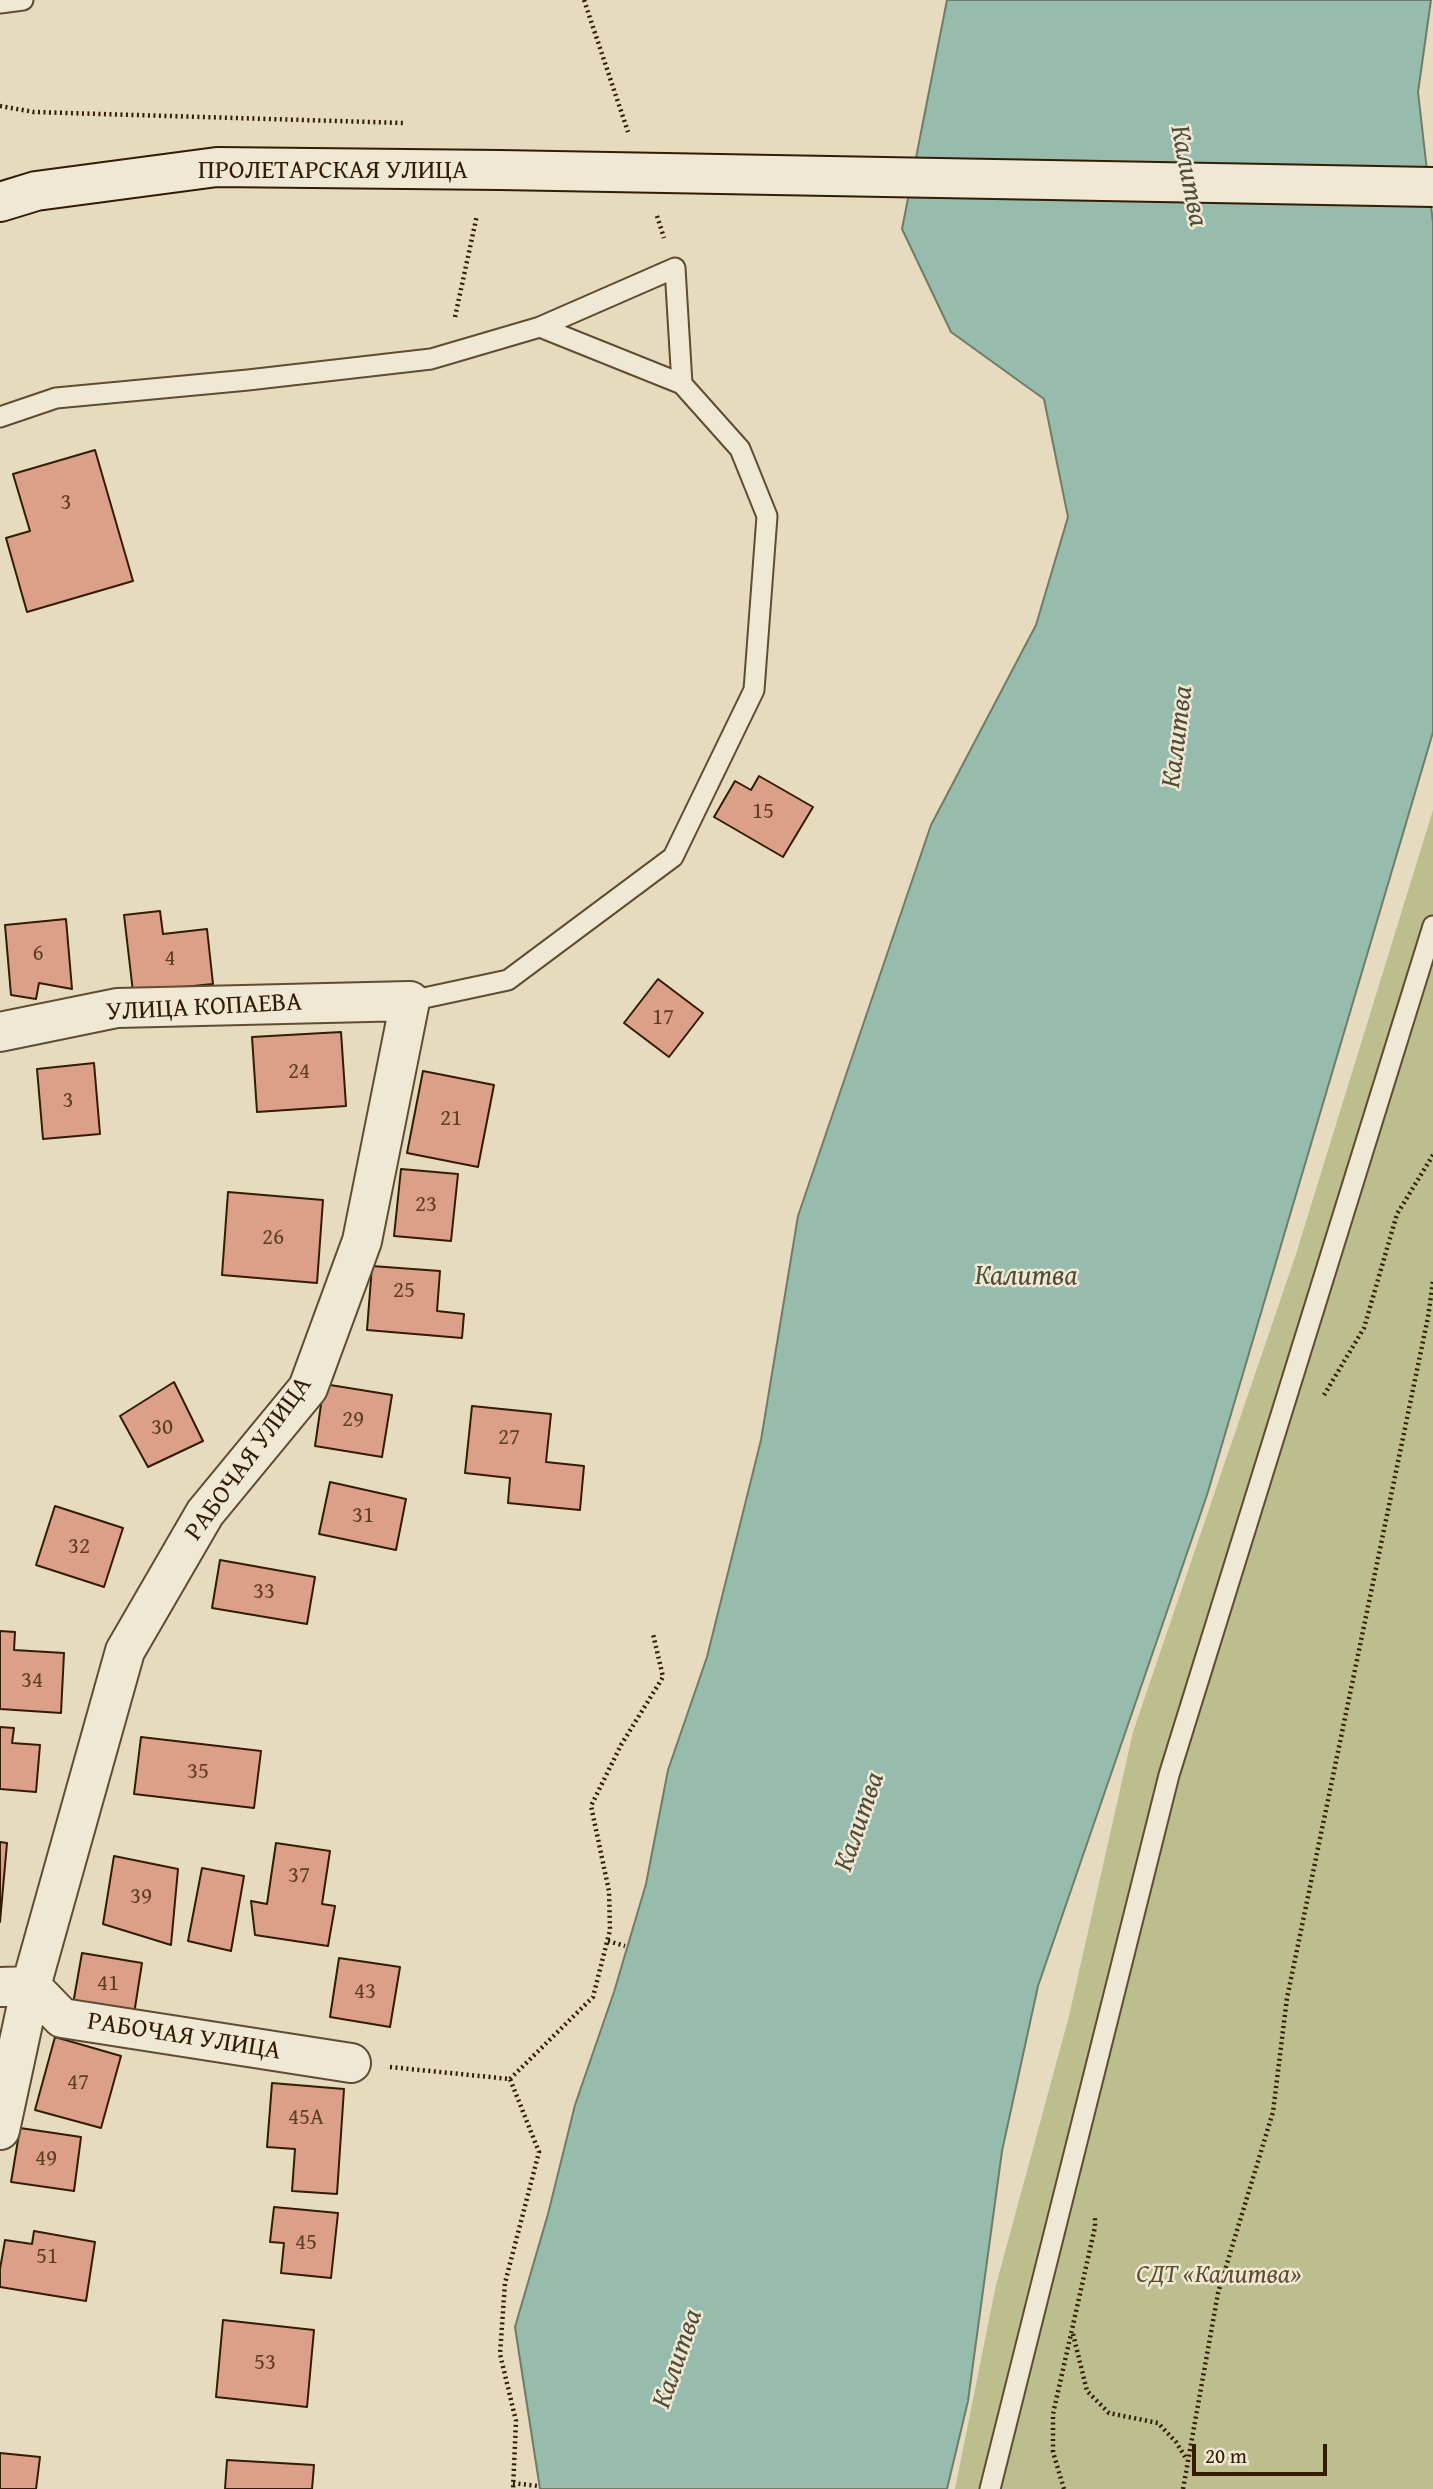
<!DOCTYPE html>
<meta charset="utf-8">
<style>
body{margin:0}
#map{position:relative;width:1433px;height:2489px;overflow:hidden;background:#e6dbbe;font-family:"Gentium Book Plus",serif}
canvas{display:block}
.scale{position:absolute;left:1192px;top:2444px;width:135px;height:32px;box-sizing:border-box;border:4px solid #331c01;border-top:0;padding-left:9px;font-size:21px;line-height:24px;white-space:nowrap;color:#331c01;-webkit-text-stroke:5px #efe8d5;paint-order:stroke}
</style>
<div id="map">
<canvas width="1433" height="2489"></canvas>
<div class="scale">20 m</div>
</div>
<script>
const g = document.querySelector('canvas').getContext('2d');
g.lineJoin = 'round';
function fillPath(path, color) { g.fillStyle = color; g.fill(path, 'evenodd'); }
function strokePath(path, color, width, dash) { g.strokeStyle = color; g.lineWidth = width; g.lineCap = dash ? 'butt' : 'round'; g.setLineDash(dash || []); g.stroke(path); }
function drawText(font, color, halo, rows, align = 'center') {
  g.font = font + ' "Gentium Book Plus",serif'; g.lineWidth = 5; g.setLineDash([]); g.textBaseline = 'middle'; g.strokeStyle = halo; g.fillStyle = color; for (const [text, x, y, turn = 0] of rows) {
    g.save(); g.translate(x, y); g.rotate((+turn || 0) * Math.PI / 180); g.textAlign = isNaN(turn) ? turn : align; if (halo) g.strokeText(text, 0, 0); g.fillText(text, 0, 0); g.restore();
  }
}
const green = new Path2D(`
 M1433 810V2489H955L996 2285 1069 2016 1133 1732 1296 1254Z`);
const water = new Path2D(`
 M947 0H1431L1418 92 1433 223V732L1207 1495 1038 1986 1002 2151 968 2401 947 2489H540L515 2327 548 2214 575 2105 614 1992 646 1884 668 1770 707 1657 761 1440 798 1216 931 825 1036 625 1068 517 1044 399 951 332 902 229Z`);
const building = new Path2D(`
 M95 450 133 581 27 612 6 538 30 531 13 474Z
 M759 776 813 807 783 857 714 817 735 781 751 790Z
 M160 911 163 934 207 929 213 984 133 992 124 915Z
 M66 919 72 989 39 983 36 999 11 995 5 925Z
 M658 979 703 1013 669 1057 624 1023Z
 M341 1032 346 1106 257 1112 252 1037Z
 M94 1063 100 1134 43 1139 37 1069Z
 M423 1071 494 1085 478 1167 407 1153Z
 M401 1169 458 1174 451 1241 394 1236Z
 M228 1192 323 1200 317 1283 222 1275Z
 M372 1266 440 1271 437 1311 464 1314 462 1338 367 1330Z
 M174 1382 203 1441 148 1467 120 1416Z
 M324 1384 392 1395 382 1457 315 1446Z
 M472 1406 551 1414 546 1462 584 1466 580 1510 508 1503 510 1478 465 1473Z
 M330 1482 406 1499 396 1550 319 1534Z
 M55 1506 123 1528 104 1587 36 1565Z
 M220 1560 315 1577 307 1624 212 1608Z
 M0 1631 15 1632 14 1650 64 1653 61 1713 0 1709Z
 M0 1727 14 1728 12 1743 40 1745 36 1792 0 1789Z
 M141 1737 261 1751 254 1808 134 1794Z
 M0 1842 7 1843 0 1922Z
 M276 1843 330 1851 322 1904 335 1906 328 1946 255 1935 251 1901 267 1904Z
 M114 1856 178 1869 171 1945 103 1924Z
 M202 1868 244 1876 231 1951 188 1941Z
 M82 1953 142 1963 134 2014 73 2004Z
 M339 1958 400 1967 390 2027 330 2017Z
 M55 2037 121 2056 101 2128 35 2110Z
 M272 2083 344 2089 337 2194 292 2191 295 2149 267 2147Z
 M20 2128 81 2137 74 2191 11 2182Z
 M274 2207 338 2213 331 2278 281 2273 284 2243 270 2242Z
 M34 2231 95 2242 86 2301 0 2287V2269L5 2240 32 2244Z
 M223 2320 314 2330 307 2407 216 2397Z
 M0 2453 40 2457 36 2489H0Z
 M227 2460 314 2465 312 2489H225Z`);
const path = new Path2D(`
 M584 0 628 132
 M0 106 34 112 404 123
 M657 216 664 238
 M455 317 477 215
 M1324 1395 1364 1328 1397 1214 1433 1155
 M608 1941 625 1946
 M390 2067 510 2079 539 2152 505 2283 500 2354 516 2421 513 2489
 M510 2079 593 1997 610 1930 609 1891 591 1806 621 1745 663 1677 653 1634
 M1073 2334 1087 2391 1109 2413 1158 2423 1176 2442 1187 2460
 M513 2483 538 2486
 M1064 2489 1053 2452V2414L1095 2227V2216
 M1183 2489 1218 2293 1273 2112 1287 1998 1428 1317 1433 1281`);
const lane = new Path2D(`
 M0 3 23 0
 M0 417 56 398 248 380 431 359 540 327 675 268 682 384 540 327
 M410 1001 508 980 673 857 754 690 767 516 740 449 682 384
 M990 2489 1169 1775 1433 926`);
const street = new Path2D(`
 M0 1032 117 1008 410 1001 362 1241 308 1388 205 1513 125 1651 31 1986 0 2130
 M0 1987 31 1986 62 2018 351 2063`);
const secondary = new Path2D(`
 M0 202 36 191 217 167 500 170`);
const secondaryBridge = new Path2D(`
 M500 170 1433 187`);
const numberNames = [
 ["3",66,503],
 ["15",763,812],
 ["6",38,954],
 ["4",170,959],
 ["17",663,1018],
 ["24",299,1072],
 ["3",68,1101],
 ["21",451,1119],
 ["23",426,1205],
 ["26",273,1238],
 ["25",404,1291],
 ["29",353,1420],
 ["30",162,1428],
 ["27",509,1438],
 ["31",363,1516],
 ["32",79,1547],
 ["33",264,1592],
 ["34",32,1681],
 ["35",198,1772],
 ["37",299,1876],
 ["39",141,1897],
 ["41",108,1984],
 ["43",365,1992],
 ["47",78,2083],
 ["45А",306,2118],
 ["49",46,2159],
 ["45",306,2243],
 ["51",47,2257],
 ["53",265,2363]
];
const streetNames = [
 ["ПРОЛЕТАРСКАЯ УЛИЦА",333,171],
 ["УЛИЦА КОПАЕВА",204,1008,-3],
 ["РАБОЧАЯ УЛИЦА",249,1459,-54],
 ["РАБОЧАЯ УЛИЦА",184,2037,9]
];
const parkNames = [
 ["СДТ «Калитва»",1219,2275]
];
const waterNames = [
 ["Калитва",1188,176,79],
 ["Калитва",1178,737,-83],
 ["Калитва",1026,1277],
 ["Калитва",860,1822,-71],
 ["Калитва",678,2359,-71]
];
fillPath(green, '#bcbe8d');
fillPath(water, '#97bcad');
strokePath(water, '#6f7c68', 2);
fillPath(building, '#dca089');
strokePath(building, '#331c01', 2);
strokePath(lane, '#604c30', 23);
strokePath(street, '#604c30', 42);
strokePath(secondary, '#331c01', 42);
strokePath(path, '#331c01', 4.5, [2, 3.5]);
strokePath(lane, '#efe8d5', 19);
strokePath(street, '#efe8d5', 38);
strokePath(secondary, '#efe8d5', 38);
strokePath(secondaryBridge, '#331c01', 42, []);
strokePath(secondaryBridge, '#efe8d5', 38);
drawText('23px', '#5d3d23', null, numberNames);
drawText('26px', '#331c01', '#efe8d5', streetNames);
drawText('italic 26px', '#5c4d2b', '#efe8d5', parkNames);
drawText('italic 28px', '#514c35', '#efe8d5', waterNames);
</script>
